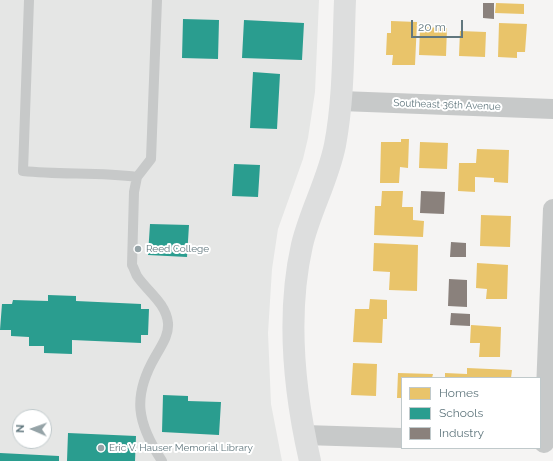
<!DOCTYPE html>
<style>
body{margin:0}
#map{position:relative;width:553px;height:461px;overflow:hidden;background:#f5f4f3;font-family:Raleway,sans-serif}
canvas{display:block}
.legend{position:absolute;left:401px;top:377px;width:140px;height:72px;box-sizing:border-box;background:#fff;border:1px solid #c0c9cb;margin:0;padding:5px 7px;list-style:none;font-size:12px;color:#61777e}
.legend li{display:flex;align-items:center;gap:8px;height:20px}
.legend b{width:20px;border:1px solid #c0c9cb}
.north{position:absolute;left:12px;top:409px;width:40px;height:40px;box-sizing:border-box;background:#fff;border:1px solid #c0c9cb;border-radius:50%;rotate:272deg;font-size:11px;font-weight:700;line-height:16px;text-align:center;color:#61777e}
.north::after{content:'';display:block;margin:auto;width:14px;height:18px;background:#95a3a7;clip-path:polygon(50% 0,100% 100%,50% 72%,0 100%)}
.scale{position:absolute;left:411px;top:20px;width:52px;height:18px;box-sizing:border-box;border:2px solid #61777e;border-top:0;padding-left:5px;font-size:12px;line-height:14px;white-space:nowrap;color:#61777e;-webkit-text-stroke:3px #fff;paint-order:stroke}
</style>
<div id="map">
<canvas width="553" height="461"></canvas>
<ul class="legend">
<li><b style="height:11px;background:#e9c46a"></b>Homes</li>
<li><b style="height:11px;background:#2a9d8f"></b>Schools</li>
<li><b style="height:11px;background:#8a817c"></b>Industry</li>
</ul>
<div class="north">N</div>
<div class="scale">20 m</div>
</div>
<script>
const g = document.querySelector('canvas').getContext('2d');
g.lineJoin = 'round';
function fillPath(path, color) { g.fillStyle = color; g.fill(path, 'evenodd'); }
function strokePath(path, color, width, dash) { g.strokeStyle = color; g.lineWidth = width; g.lineCap = dash ? 'butt' : 'round'; g.setLineDash(dash || []); g.stroke(path); }
function drawText(font, color, halo, rows, align = 'center') {
  g.font = font + ' Raleway,sans-serif'; g.lineWidth = 4; g.setLineDash([]); g.textBaseline = 'middle'; g.strokeStyle = halo; g.fillStyle = color; for (const [text, x, y, turn = 0] of rows) {
    g.save(); g.translate(x, y); g.rotate((+turn || 0) * Math.PI / 180); g.textAlign = isNaN(turn) ? turn : align; if (halo) g.strokeText(text, 0, 0); g.fillText(text, 0, 0); g.restore();
  }
}
const built = new Path2D(`
 M0 0H319L315 92 308 138 303 159 278 229 272 269 268 333 271 404 282 461H0ZM20 417H44V441H20Z`);
const homes = new Path2D(`
 M496 3 524 4V14L495 13Z
 M391 21 417 22 415 65H392L393 55H386L387 33H391Z
 M499 23 527 24 525 52H517V58L498 57Z
 M420 27 447 28 446 56 419 55Z
 M460 31 486 32 485 57 459 56Z
 M401 139H409L408 168 400 167 399 183H380L381 142H401Z
 M420 142 448 143 447 169 419 168Z
 M477 149 509 150 508 183 494 182V178L475 177V192L458 191 459 163H476Z
 M382 191H403L402 207H413V220L424 221 423 237 374 235 375 206H381Z
 M481 215 511 216 510 247 480 246Z
 M374 243 418 245 417 291 389 290 390 272 373 271Z
 M477 263 508 265 507 299H486L487 289 476 288Z
 M370 299 387 300V319H383L382 343 353 342 355 309H369Z
 M471 325 501 327 500 357H479L480 343H470Z
 M353 363 377 364 376 396 351 395Z
 M467 368 512 370 511 378H445V373L467 374Z
 M398 373 433 374 432 378H402V398H397Z`);
const schools = new Path2D(`
 M183 19 219 20 218 59 182 58Z
 M244 20 304 23 302 60 242 58Z
 M253 72 280 74 277 129 250 128Z
 M234 164 260 165 258 197 232 196Z
 M150 224 189 225 187 257 148 255Z
 M48 295 76 296V301L141 304V309H149L148 335H141V343L72 340V354L44 353V346H29V337L11 336V330H0L2 304H12L13 300 48 301Z
 M163 395 188 396V401L221 402 219 435 162 432Z
 M68 433 136 436 135 461H67Z
 M0 453 59 456V461H0Z`);
const industry = new Path2D(`
 M483 3H494V19L483 18Z
 M421 191 445 192 444 214 420 213Z
 M451 242 466 243V257H450Z
 M449 279 467 280V307L448 306Z
 M451 313 470 314V326L450 325Z`);
const service = new Path2D(`
 M29 0 23 171C61 175 99 172 137 177
 M157 0 151 159 137 177 134 192 132 265C134 268 135 272 137 276 147 291 166 303 168 323 169 336 161 346 155 357 132 397 137 423 162 461`);
const minor = new Path2D(`
 M341 101 553 109
 M304 435 402 438
 M544 443 553 209`);
const secondary = new Path2D(`
 M310 461C294 391 286 316 302 245 310 211 328 180 335 145 344 97 343 48 345 0`);
const markers = [
 [138,249,4,"#95a3a7"],
 [101,448,4,"#95a3a7"]
];
const streetNames = [
 ["Southeast 36th Avenue",447,105,2]
];
const poiNames = [
 ["Reed College",146,249],
 ["Eric V. Hauser Memorial Library",109,448]
];
fillPath(built, '#e5e6e5');
fillPath(homes, '#e9c46a');
fillPath(schools, '#2a9d8f');
fillPath(industry, '#8a817c');
strokePath(service, '#c7c9c9', 10);
strokePath(minor, '#c7c9c9', 20);
strokePath(secondary, '#dddede', 22);
for (const [x, y, r, color] of markers) { const dot = new Path2D(); dot.arc(x, y, r, 0, 2 * Math.PI); g.fillStyle = color; g.fill(dot); strokePath(dot, '#fff', 1.5); }
drawText('10px', '#61777e', '#fff', streetNames);
drawText('10px', '#61777e', '#fff', poiNames, 'left');
</script>
